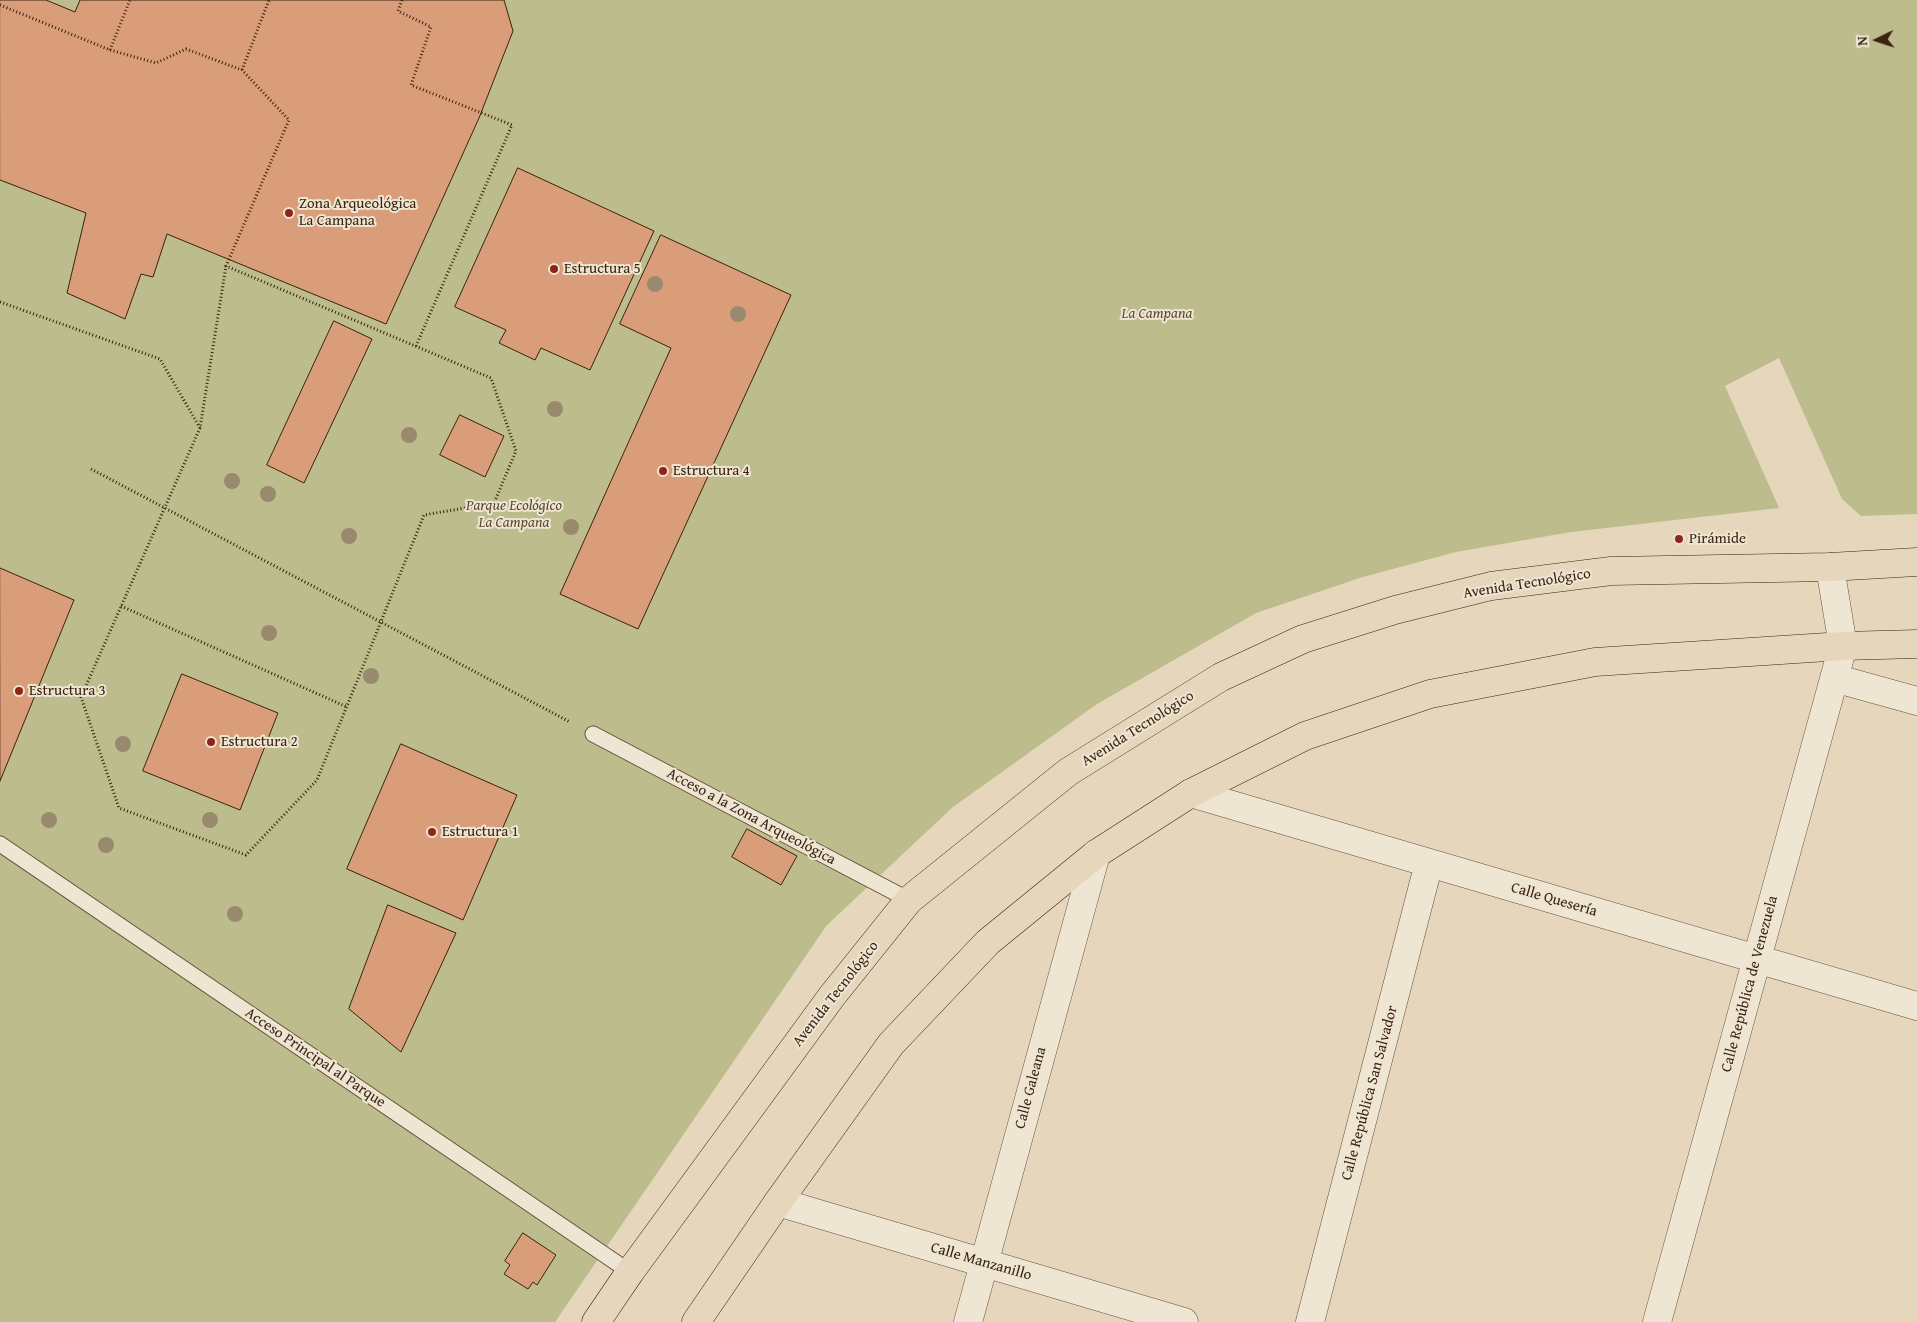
<!DOCTYPE html>
<meta charset="utf-8">
<style>
body{margin:0}
#map{position:relative;width:1917px;height:1322px;overflow:hidden;background:#e6d7bc;font-family:"Gentium Book Plus",serif}
canvas{display:block}
.north{position:absolute;left:1852px;top:15px;width:50px;height:50px;-webkit-text-stroke:4px #efe5d3;paint-order:stroke;rotate:266deg;font-size:14px;font-weight:700;line-height:20px;text-align:center;color:#3a2310}
.north::after{content:'';display:block;margin:auto;width:18px;height:22px;background:#3a2310;clip-path:polygon(50% 0,100% 100%,50% 72%,0 100%)}
</style>
<div id="map">
<canvas width="1917" height="1322"></canvas>
<div class="north">N</div>
</div>
<script>
const g = document.querySelector('canvas').getContext('2d');
g.lineJoin = 'round';
function fillPath(path, color) { g.fillStyle = color; g.fill(path, 'evenodd'); }
function strokePath(path, color, width, dash) { g.strokeStyle = color; g.lineWidth = width; g.lineCap = dash ? 'butt' : 'round'; g.setLineDash(dash || []); g.stroke(path); }
function drawText(font, color, halo, rows, align = 'center') {
  g.font = font + ' "Gentium Book Plus",serif'; g.lineWidth = 4; g.setLineDash([]); g.textBaseline = 'middle'; g.strokeStyle = halo; g.fillStyle = color; for (const [text, x, y, turn = 0] of rows) {
    g.save(); g.translate(x, y); g.rotate((+turn || 0) * Math.PI / 180); g.textAlign = isNaN(turn) ? turn : align; if (halo) g.strokeText(text, 0, 0); g.fillText(text, 0, 0); g.restore();
  }
}
const green = new Path2D(`
 M0 0H1917V514L1861 516 1842 499 1779 358 1725 386 1779 508 1571 532 1456 552 1363 577 1256 613 1097 704 953 807 827 925 555 1322H0Z`);
const building = new Path2D(`
 M0 0H46L75 12 80 0H504L513 31 479 118 386 324 167 234 153 277 141 274 125 319 67 293 86 213 0 180Z
 M518 168 654 231 590 370 541 348 535 360 499 343 506 330 455 307Z
 M661 235 791 295 638 629 560 594 671 348 620 324Z
 M334 321 372 339 304 483 267 465Z
 M460 415 504 436 485 477 440 455Z
 M0 568 74 600 0 781Z
 M182 674 278 713 240 810 143 771Z
 M401 744 517 795 463 920 347 869Z
 M747 829 797 856 781 885 732 857Z
 M388 905 456 933 401 1052 349 1009Z
 M523 1233 556 1255 537 1285 533 1282 528 1289 504 1274 510 1265 505 1261Z`);
const path = new Path2D(`
 M402 0 398 11 431 27 411 85 512 125 416 346
 M0 5 110 50 156 63 186 49 242 70 289 120 226 266 491 378 516 451 494 503 424 515 317 780 246 855 119 808 81 697 200 428 226 266
 M110 50 130 0
 M242 70 269 0
 M0 302 160 359 200 428
 M91 469 570 722
 M121 606 347 707`);
const service = new Path2D(`
 M593 734 909 900
 M0 844 630 1272`);
const minor = new Path2D(`
 M1834 678 1917 701
 M1191 793 1917 1006
 M778 1202 1184 1322
 M968 1322 1096 854
 M1310 1322 1429 863
 M1657 1322 1843 646 1830 567`);
const primary = new Path2D(`
 M596 1322 630 1272 832 996 909 900 1068 772 1221 677 1303 639 1395 610 1491 586 1611 571 1830 567 1917 562
 M696 1322 778 1202 891 1044 988 942 1096 854 1191 793 1305 736 1430 694 1595 662 1843 646 1917 644`);
const trees = [
 [655,284],
 [738,314],
 [555,409],
 [409,435],
 [232,481],
 [268,494],
 [571,527],
 [349,536],
 [269,633],
 [371,676],
 [123,744],
 [49,820],
 [210,820],
 [106,845],
 [235,914]
];
const markers = [
 [289,213,5,"#8f2418"],
 [554,269,5,"#8f2418"],
 [663,471,5,"#8f2418"],
 [1679,539,5,"#8f2418"],
 [19,691,5,"#8f2418"],
 [211,742,5,"#8f2418"],
 [432,832,5,"#8f2418"]
];
const poiNames = [
 ["Zona Arqueológica",299,204],
 ["La Campana",299,221],
 ["Estructura 5",564,269],
 ["Estructura 4",673,471],
 ["Pirámide",1689,539],
 ["Estructura 3",29,691],
 ["Estructura 2",221,742],
 ["Estructura 1",442,832]
];
const parkNames = [
 ["La Campana",1157,314],
 ["Parque Ecológico",514,506],
 ["La Campana",514,523]
];
const streetNames = [
 ["Avenida Tecnológico",1527,584,-9],
 ["Avenida Tecnológico",1138,729,-32],
 ["Acceso a la Zona Arqueológica",751,817,28],
 ["Calle Quesería",1554,900,16],
 ["Calle República de Venezuela",1750,984,-75],
 ["Avenida Tecnológico",836,994,-52],
 ["Acceso Principal al Parque",315,1058,34],
 ["Calle Galeana",1031,1088,-75],
 ["Calle República San Salvador",1370,1093,-75],
 ["Calle Manzanillo",981,1262,16]
];
fillPath(green, '#bcbc8c');
fillPath(building, '#da9d79');
strokePath(building, '#3a2310', 1);
strokePath(service, '#65503b', 17);
strokePath(minor, '#65503b', 29);
strokePath(primary, '#3a2310', 29);
strokePath(path, '#3a2310', 3, [1, 2.5]);
strokePath(service, '#efe5d3', 15);
strokePath(minor, '#efe5d3', 28);
strokePath(primary, '#e6d7bc', 28);
g.fillStyle = '#99896e';
for (const [x, y] of trees) { g.beginPath(); g.arc(x, y, 8, 0, 2 * Math.PI); g.fill(); }
for (const [x, y, r, color] of markers) { const dot = new Path2D(); dot.arc(x, y, r, 0, 2 * Math.PI); g.fillStyle = color; g.fill(dot); strokePath(dot, '#efe5d3', 2); }
drawText('15px', '#3a2310', '#efe5d3', poiNames, 'left');
drawText('italic 15px', '#5a492f', '#efe5d3', parkNames);
drawText('15px', '#3a2310', '#efe5d3', streetNames);
</script>
